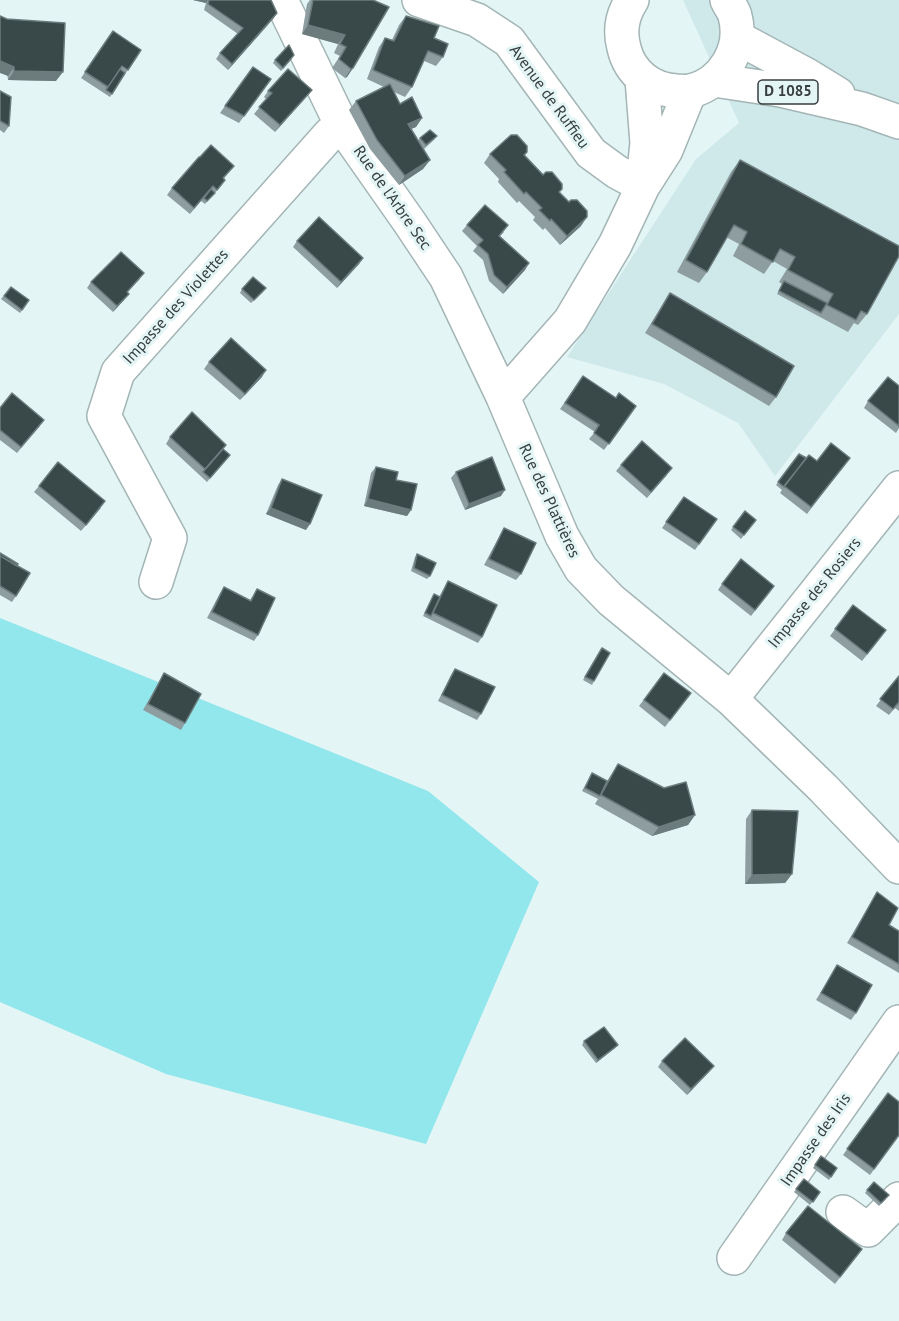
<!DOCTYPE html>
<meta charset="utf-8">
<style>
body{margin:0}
canvas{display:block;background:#e4f5f6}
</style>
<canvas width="899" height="1321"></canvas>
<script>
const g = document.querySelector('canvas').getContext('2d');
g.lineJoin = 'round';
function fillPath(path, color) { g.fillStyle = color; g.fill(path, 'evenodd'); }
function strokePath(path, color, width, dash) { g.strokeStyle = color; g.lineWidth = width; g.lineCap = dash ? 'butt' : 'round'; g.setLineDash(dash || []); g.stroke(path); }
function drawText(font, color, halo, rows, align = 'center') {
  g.font = font + ' "PT Sans",sans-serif'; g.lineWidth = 6; g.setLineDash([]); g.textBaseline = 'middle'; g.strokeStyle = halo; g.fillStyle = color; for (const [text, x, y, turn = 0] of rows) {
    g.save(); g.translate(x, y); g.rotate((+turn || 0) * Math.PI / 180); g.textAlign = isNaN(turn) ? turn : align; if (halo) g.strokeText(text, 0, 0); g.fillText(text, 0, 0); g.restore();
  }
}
const built = new Path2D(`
 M683 0H899V314L775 476 738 423 664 384 567 357 696 159 739 123Z`);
const green = new Path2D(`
 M0 618 428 791 539 882 426 1144 166 1074 0 1002Z`);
const minor = new Path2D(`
 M281 0 342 126 410 223 446 277 503 397 562 536 581 569 611 600 731 699 823 788 899 867
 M419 0 477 20 509 41 591 153 617 172 643 186
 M642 79 647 143 643 181
 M503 397 570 321 615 245 643 186 666 150 690 91
 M156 582 170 538 104 416 118 372 330 134 342 126
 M731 699 899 488
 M843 1212 868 1230 899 1199
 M734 1258 899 1022`);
const major = new Path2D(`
 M632 0C622 15 619 30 624 48 630 73 651 90 677 91 681 91 686 92 691 91 723 83 744 49 735 16 734 11 729 5 727 0
 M738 38 807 75 838 94
 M714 80 780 90 862 109 899 122`);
const wall = new Path2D(`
 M193 0H271L277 13 273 19 228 70 216 59 220 53 238 34 204 10 206 3Z
 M310 0H373L353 68 347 77 345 78 332 68 340 56 334 53 338 44 302 34 307 4Z
 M0 16 56 81 8 80Z
 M406 16 434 38 443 57 436 66 424 61 412 87 405 97 394 92 400 104 422 118 416 127 411 129 418 141 420 138 435 139 424 149 419 142 430 160 423 169 399 185 370 149 349 110 356 101 384 87 367 79 379 47 385 38 392 40 399 25Z
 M113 31 141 50 110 97 81 78Z
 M292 59 281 71 273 63 275 60Z
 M253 67 271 79 239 123 220 113Z
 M0 91 9 126 4 133 0 130Z
 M268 91 307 96 275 132 254 114 266 99 264 97Z
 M527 152 525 155 560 192 581 226 560 245 545 228 543 230 533 220 535 217 519 201 517 203 498 182 499 179 484 163 490 154Z
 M740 160 867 314 858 325 854 323 848 332 777 294 782 284 779 282 787 269 773 261 764 274 733 256 739 244 726 237 707 272 699 283 677 272 731 172Z
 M234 166 224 178 225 180 221 186 205 204 201 201 190 214 167 195 172 188Z
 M467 225 504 232 500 236 529 263 525 270 503 294 489 281 483 260 473 251 477 246 462 231Z
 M297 241 363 258 359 264 337 288 293 247Z
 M140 279 127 292 124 300 113 312 87 288 91 282Z
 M11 287 29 300 20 313 1 299Z
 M242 289 263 292 251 303 240 293Z
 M670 293 776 397 769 406 645 333Z
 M209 362 262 377 240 400 204 369Z
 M583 376 616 398 636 406 604 450 589 439 595 432 560 409Z
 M899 386V428L896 433 864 408 868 401Z
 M0 408 40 426 17 453 0 440Z
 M170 437 223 449 230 455 207 482 166 444Z
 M799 454 817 461 850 458 807 514 780 493 782 490 776 485Z
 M621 465 667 475 647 498 616 471Z
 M376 467 396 480 411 510 407 516 364 506 371 473Z
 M456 472 501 496 465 510 451 478Z
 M282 479 306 530 266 514 278 485Z
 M39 486 101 508 81 531 34 492Z
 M684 497 717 519 695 550 662 528Z
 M745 511 756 520 741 539 731 530Z
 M504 528 521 574 516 580 484 565 500 535Z
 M0 553 17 566 16 596 12 602 0 595Z
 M417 554 430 576 427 579 411 571 415 557Z
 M448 581 482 637 478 643 423 616 434 594 439 597Z
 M722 584 770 592 751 616 718 590Z
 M224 587 250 600 257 589 258 635 254 641 207 618 220 593Z
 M853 605 882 636 862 661 830 636Z
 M600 651 594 681 592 685 583 680Z
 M455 669 481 714 477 720 438 701 451 675Z
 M164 673 185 723 181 730 143 710Z
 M664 673 691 693 665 727 639 706Z
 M899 676V711L895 708 889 715 876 706Z
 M618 764 664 788 695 815 688 825 652 836 595 804 598 799 582 791 590 776 592 773 607 781Z
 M752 810 792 874 785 883 745 884 746 819Z
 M877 892 889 925 899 931V973L847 943Z
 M837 965 856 1013 851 1020 816 1000Z
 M584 1041 615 1048 596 1063 582 1045Z
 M662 1061 714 1066 709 1072 687 1095 658 1067Z
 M888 1093 899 1135 870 1175 843 1155Z
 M821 1156 837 1168 829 1180 813 1168Z
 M804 1179 820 1192 810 1205 794 1192Z
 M867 1190 886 1199 879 1206 865 1193Z
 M786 1233 862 1249 835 1284 782 1240Z`);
const shadedWall = new Path2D(`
 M193 0H208L206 3Z
 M277 13 273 19 228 70 232 64Z
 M308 25 345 35 338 44 302 34Z
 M0 61 14 67 8 76 0 73Z
 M353 68 347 77 345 78 351 69Z
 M14 71 63 72 56 81 8 80Z
 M312 90 307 96 275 132 280 125Z
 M422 118 416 127 401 133 408 124Z
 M430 160 423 169 399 185 405 176Z
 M587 217 581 226 560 245 567 236Z
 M363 258 359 264 337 288 341 282Z
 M529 263 525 270 503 294 507 287Z
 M129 294 124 300 113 312 117 306Z
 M266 370 262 377 240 400 245 394Z
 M505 490 501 496 465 510 469 504Z
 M368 499 411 510 407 516 364 506Z
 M271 508 310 524 306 530 266 514Z
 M695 815 688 825 652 836 659 827Z
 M792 874 785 883 745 884 752 875Z
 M618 1045 615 1048 596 1063 598 1060Z
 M714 1066 709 1072 687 1095 691 1089Z`);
const building = new Path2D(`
 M209 0H271L277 13 232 64 220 53 243 28 208 4Z
 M313 0H373L389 7 353 68 351 69 339 59 346 47 340 44 345 35 308 25Z
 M0 16 7 19 65 23 63 72 14 71V67L0 61Z
 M406 16 439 26 434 38 448 44 443 57 428 51 412 87 373 70 385 38 394 41Z
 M113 31 141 50 128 70 122 66 108 87 85 72Z
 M289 45 294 55 283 68 275 60Z
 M253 67 271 79 244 116 225 106Z
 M120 69 125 73 112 94 106 90Z
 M288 69 312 90 280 125 259 107 272 93 268 91Z
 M390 84 400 104 412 97 422 118 408 124 430 160 405 176 377 140 356 101Z
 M0 91 11 97 9 126 0 121Z
 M430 130 437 136 426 145 420 138Z
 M511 135H517L527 146V152L524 155 543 175 546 172H552L562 184V189L559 192 569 202 571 200H577L587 211V217L567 236 551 219 550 221 539 210 542 208 526 192 524 194 504 172 506 170 490 154Z
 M211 145 234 166 223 178 225 180 217 190 213 186 194 208 172 188 199 157H200Z
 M740 160 899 246V256L867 314 861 311 856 320 827 305 833 294 788 270 795 257 780 249 773 262 741 244 747 232 734 225 707 272 686 260Z
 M211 189 215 193 207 201 204 198Z
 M485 205 508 225 499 236 529 263 507 287 494 275 488 254 478 245 483 240 467 225Z
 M319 217 363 258 341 282 297 241Z
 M121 252 144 273 127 292 129 294 117 306 91 282Z
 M253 277 266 288 254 300 242 289Z
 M784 281 827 303 821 313 779 291Z
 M11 287 29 300 22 310 4 296Z
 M670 293 794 366 776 397 652 324Z
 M231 338 266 370 245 394 209 362Z
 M583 376 616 398 619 393 636 406 609 444 594 433 599 425 565 403Z
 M888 377 899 386V426L868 401Z
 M12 393 44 420 21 447 0 430V408Z
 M192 412 226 445 205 469 170 437Z
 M642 441 672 468 651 492 621 465Z
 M831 443 850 458 811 507 784 486 809 455 817 461Z
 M223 449 230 455 210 478 203 472Z
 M799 454 806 458 784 487 778 482Z
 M492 457 505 490 469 504 456 472Z
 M58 462 105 501 86 525 39 486Z
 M376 467 398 472 396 480 417 484 411 510 368 499Z
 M282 479 322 495 310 524 271 508Z
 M684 497 717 519 699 544 666 522Z
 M745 511 756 520 744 535 733 527Z
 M504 528 536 543 521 574 489 559Z
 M0 553 18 564 17 566 0 556Z
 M417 554 436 563 430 576 414 568Z
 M0 556 30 573 16 596 0 586Z
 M741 559 774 586 755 610 722 584Z
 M448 581 497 605 482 637 433 613Z
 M224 587 251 601 257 589 275 598 258 635 212 612Z
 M434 594 440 597 431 616 425 613Z
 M853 605 886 630 867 654 835 629Z
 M602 648 610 653 594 681 585 677Z
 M455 669 495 687 481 714 442 695Z
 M164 673 201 694 185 723 148 704Z
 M664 673 691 693 670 720 644 700Z
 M899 676V702L893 709 880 699Z
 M618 764 664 788 686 782 695 815 659 827 601 795Z
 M592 773 607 781 600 796 585 788Z
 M752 810 798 811 792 874 752 875Z
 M877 892 898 908 889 925 899 931V964L852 937Z
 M837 965 872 985 856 1013 821 993Z
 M604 1027 618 1045 598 1060 584 1041Z
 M685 1038 714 1066 691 1089 662 1061Z
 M888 1093 899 1102V1135L874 1169 847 1149Z
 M821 1156 837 1168 831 1177 815 1165Z
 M804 1179 820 1192 813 1202 796 1189Z
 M874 1182 889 1195 881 1203 867 1190Z
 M808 1206 862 1249 840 1277 786 1233Z`);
const shields = [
 [788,92,60]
];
const shieldNames = [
 ["D 1085",788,92]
];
const streetNames = [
 ["Avenue de Ruffieu",549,97,54],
 ["Rue de l'Arbre Sec",392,198,55],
 ["Impasse des Violettes",176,307,-48],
 ["Rue des Plattières",549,501,65],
 ["Impasse des Rosiers",815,593,-51],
 ["Impasse des Iris",816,1140,-55]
];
fillPath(built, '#cfe9eb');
fillPath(green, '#91e7ec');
strokePath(minor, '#a4b5b6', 36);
strokePath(major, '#a4b5b6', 36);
strokePath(minor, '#fff', 33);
strokePath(major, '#fff', 33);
fillPath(wall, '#8e9ea0');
fillPath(shadedWall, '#6c7c7d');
fillPath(building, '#394849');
strokePath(building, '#6c7c7d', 1.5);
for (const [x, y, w] of shields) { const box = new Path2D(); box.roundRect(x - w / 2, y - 12, w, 24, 4.5); g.fillStyle = '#e4f5f6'; g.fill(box); strokePath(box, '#373e3e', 1.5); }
drawText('bold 15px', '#373e3e', null, shieldNames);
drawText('16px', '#373e3e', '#e4f5f6', streetNames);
</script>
